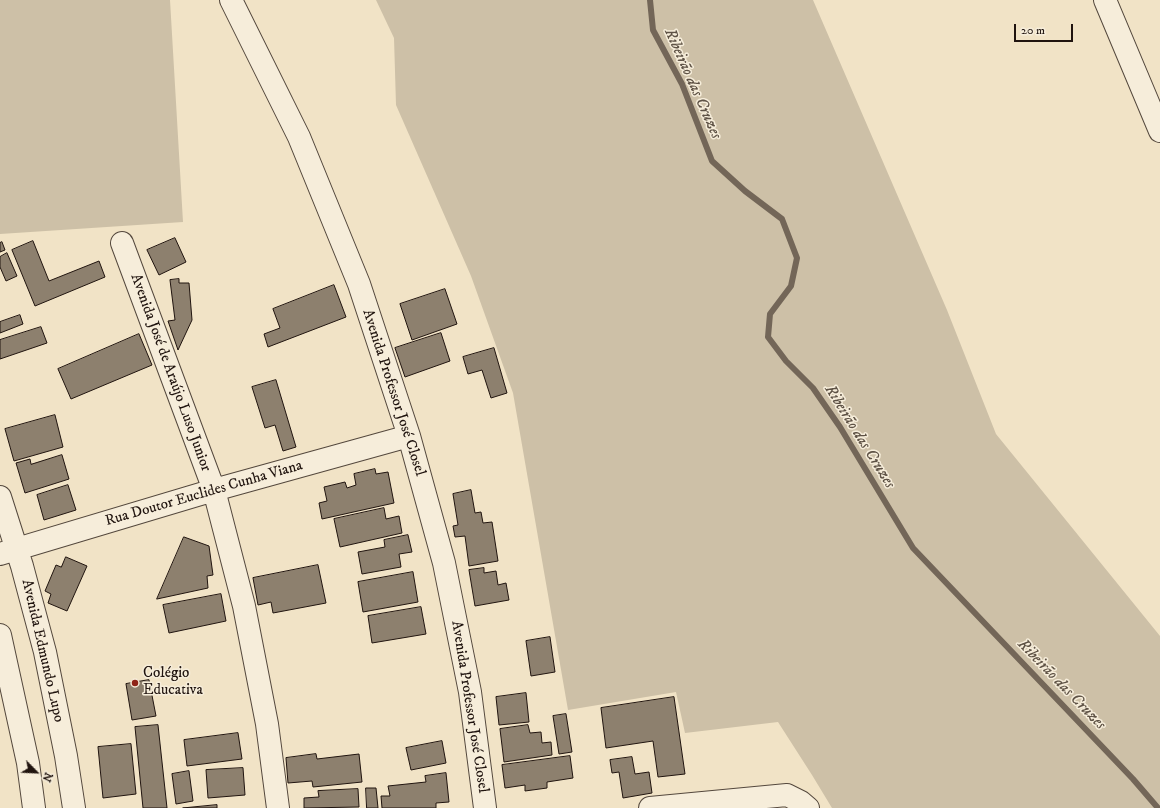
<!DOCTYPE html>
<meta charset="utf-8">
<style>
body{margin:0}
#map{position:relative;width:1160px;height:808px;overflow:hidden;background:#f1e3c6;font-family:"IM FELL DW Pica",serif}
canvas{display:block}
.north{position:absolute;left:16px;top:752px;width:40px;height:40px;-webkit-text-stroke:3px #f6edda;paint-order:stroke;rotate:114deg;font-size:11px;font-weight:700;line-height:16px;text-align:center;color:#20140f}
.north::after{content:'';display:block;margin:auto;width:14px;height:18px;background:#20140f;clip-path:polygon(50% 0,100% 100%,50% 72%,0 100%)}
.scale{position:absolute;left:1014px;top:24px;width:59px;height:18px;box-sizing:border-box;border:2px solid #20140f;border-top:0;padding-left:5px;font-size:12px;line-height:14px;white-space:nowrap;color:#20140f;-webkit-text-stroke:3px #f6edda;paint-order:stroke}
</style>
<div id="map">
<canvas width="1160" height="808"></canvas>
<div class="north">N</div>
<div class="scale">20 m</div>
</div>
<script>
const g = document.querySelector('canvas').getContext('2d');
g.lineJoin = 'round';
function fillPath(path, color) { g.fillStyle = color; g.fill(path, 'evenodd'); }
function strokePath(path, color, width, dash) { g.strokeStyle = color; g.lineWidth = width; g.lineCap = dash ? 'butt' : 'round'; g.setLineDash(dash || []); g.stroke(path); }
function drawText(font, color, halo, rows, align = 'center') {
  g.font = font + ' "IM FELL DW Pica",serif'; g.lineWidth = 3; g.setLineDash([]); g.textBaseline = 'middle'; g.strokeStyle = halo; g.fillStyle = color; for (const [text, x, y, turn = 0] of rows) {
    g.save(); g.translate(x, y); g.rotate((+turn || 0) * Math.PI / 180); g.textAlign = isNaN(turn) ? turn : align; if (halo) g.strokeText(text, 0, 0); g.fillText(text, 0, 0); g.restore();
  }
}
const green = new Path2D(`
 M0 0H170L183 222 0 234Z
 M376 0H813L947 310 996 434 1160 636V808H832L812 775 778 722 685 733 676 692 568 710 513 393 471 276 396 105 394 38Z`);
const stream = new Path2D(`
 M650 0 653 30 682 84 712 161 745 191 782 219 797 258 791 286 770 314 768 337 786 361 813 388 840 427 913 548 1133 779 1158 808`);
const building = new Path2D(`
 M175 238 186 262 159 275 147 250Z
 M33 241 49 281 99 261 105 277 35 306 12 250Z
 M2 242 5 250 0 252V243Z
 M7 253 17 276 6 281 0 267V257Z
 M179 279V283H189L192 320 178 350 168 321 175 320 170 280Z
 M334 285 346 317 268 347 264 334 280 328 273 309Z
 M445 289 457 324 412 340 400 304Z
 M20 315 23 324 0 333V322Z
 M41 327 47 343 0 359V340Z
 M441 333 450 361 405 377 395 348Z
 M139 334 152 365 71 399 58 369Z
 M494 348 507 393 491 398 482 370 468 374 463 357Z
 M276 380 296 447 283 451 275 425 265 428 252 387Z
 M55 415 63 447 14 461 5 429Z
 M62 455 69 479 25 493 16 463 30 459 31 464Z
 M375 469 376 474 388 472 394 503 322 519 319 503 327 501 324 487 345 482 347 488 356 485 354 474Z
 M68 485 76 510 44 520 37 495Z
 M471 490 475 513 481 512 483 523 492 522 498 561 469 566 465 536 455 537 453 526 458 525 453 494Z
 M384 508 386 519 399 516 402 533 340 547 334 519Z
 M408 535 412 552 399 554 401 567 362 574 358 552 385 547 384 540Z
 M184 537 209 546 213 575 207 576 208 588 157 599Z
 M66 557 87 566 67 611 48 603 51 594 45 591 56 565 61 567Z
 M318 565 326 603 273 613 271 602 258 605 253 578Z
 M484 568V573L496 571 498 585 506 583 509 600 475 606 469 570Z
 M413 572 418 602 363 612 358 582Z
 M221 594 226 621 169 633 163 605Z
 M421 607 426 634 372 643 368 616Z
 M550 637 555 672 531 676 526 641Z
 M149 680 156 716 132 720 126 684Z
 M526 693 529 722 499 725 496 697Z
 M674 697 685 774 658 777 653 741 606 748 601 708Z
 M566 714 572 752 559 754 553 716Z
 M158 725 167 808H143L135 727Z
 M528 725 530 733 541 732 542 743 551 742 552 755 504 762 500 729Z
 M238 733 242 759 187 766 184 740Z
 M442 741 446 763 411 770 406 748Z
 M131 744 136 794 103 798 98 747Z
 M316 754 317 759 359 754 362 782 313 787 312 781 288 783 286 758Z
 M570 756 573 778 547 782V788L525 791V785L505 788 502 765Z
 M632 757 635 774 649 772 652 793 623 798 619 772 612 773 610 760Z
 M243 768 245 795 208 798 206 770Z
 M189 771 193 801 176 804 172 774Z
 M446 773 449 802 436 803V808H382L381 796H390L388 786 426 782 425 776Z
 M366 788H376L378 808H367Z
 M358 789 359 807 304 808V798L319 797 318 791Z
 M217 805V808H183Z`);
const minor = new Path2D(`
 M231 0 299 137 359 284 409 436 444 563 470 692 485 808
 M1105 0 1160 131
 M122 243 214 490 244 606 267 724 278 808
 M0 497 22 566 45 652 66 756 74 808
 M0 554 214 490 409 436
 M0 635 28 763 34 808
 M650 808 787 795 801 802 808 808`);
const markers = [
 [135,683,4,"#8f2418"]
];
const streetNames = [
 ["Avenida José de Araújo Luso Junior",170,373,70],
 ["Avenida Professor José Closel",393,393,72],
 ["Rua Doutor Euclides Cunha Viana",204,494,-16],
 ["Avenida Edmundo Lupo",42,651,77],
 ["Avenida Professor José Closel",469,707,81]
];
const poiNames = [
 ["Colégio",143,674],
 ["Educativa",143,691]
];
const waterNames = [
 ["Ribeirão das Cruzes",692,84,66],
 ["Ribeirão das Cruzes",859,437,58],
 ["Ribeirão das Cruzes",1061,685,46]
];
fillPath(green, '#cdc0a7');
strokePath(stream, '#736658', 6);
fillPath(building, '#8d806e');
strokePath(building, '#20140f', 1);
strokePath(minor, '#54483d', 24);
strokePath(minor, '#f6edda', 22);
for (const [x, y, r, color] of markers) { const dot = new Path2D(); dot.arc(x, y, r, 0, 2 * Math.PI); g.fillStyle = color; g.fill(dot); strokePath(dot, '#f6edda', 1.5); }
drawText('15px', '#20140f', '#f6edda', streetNames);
drawText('15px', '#20140f', '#f6edda', poiNames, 'left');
drawText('italic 16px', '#5e5245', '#f6edda', waterNames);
</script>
